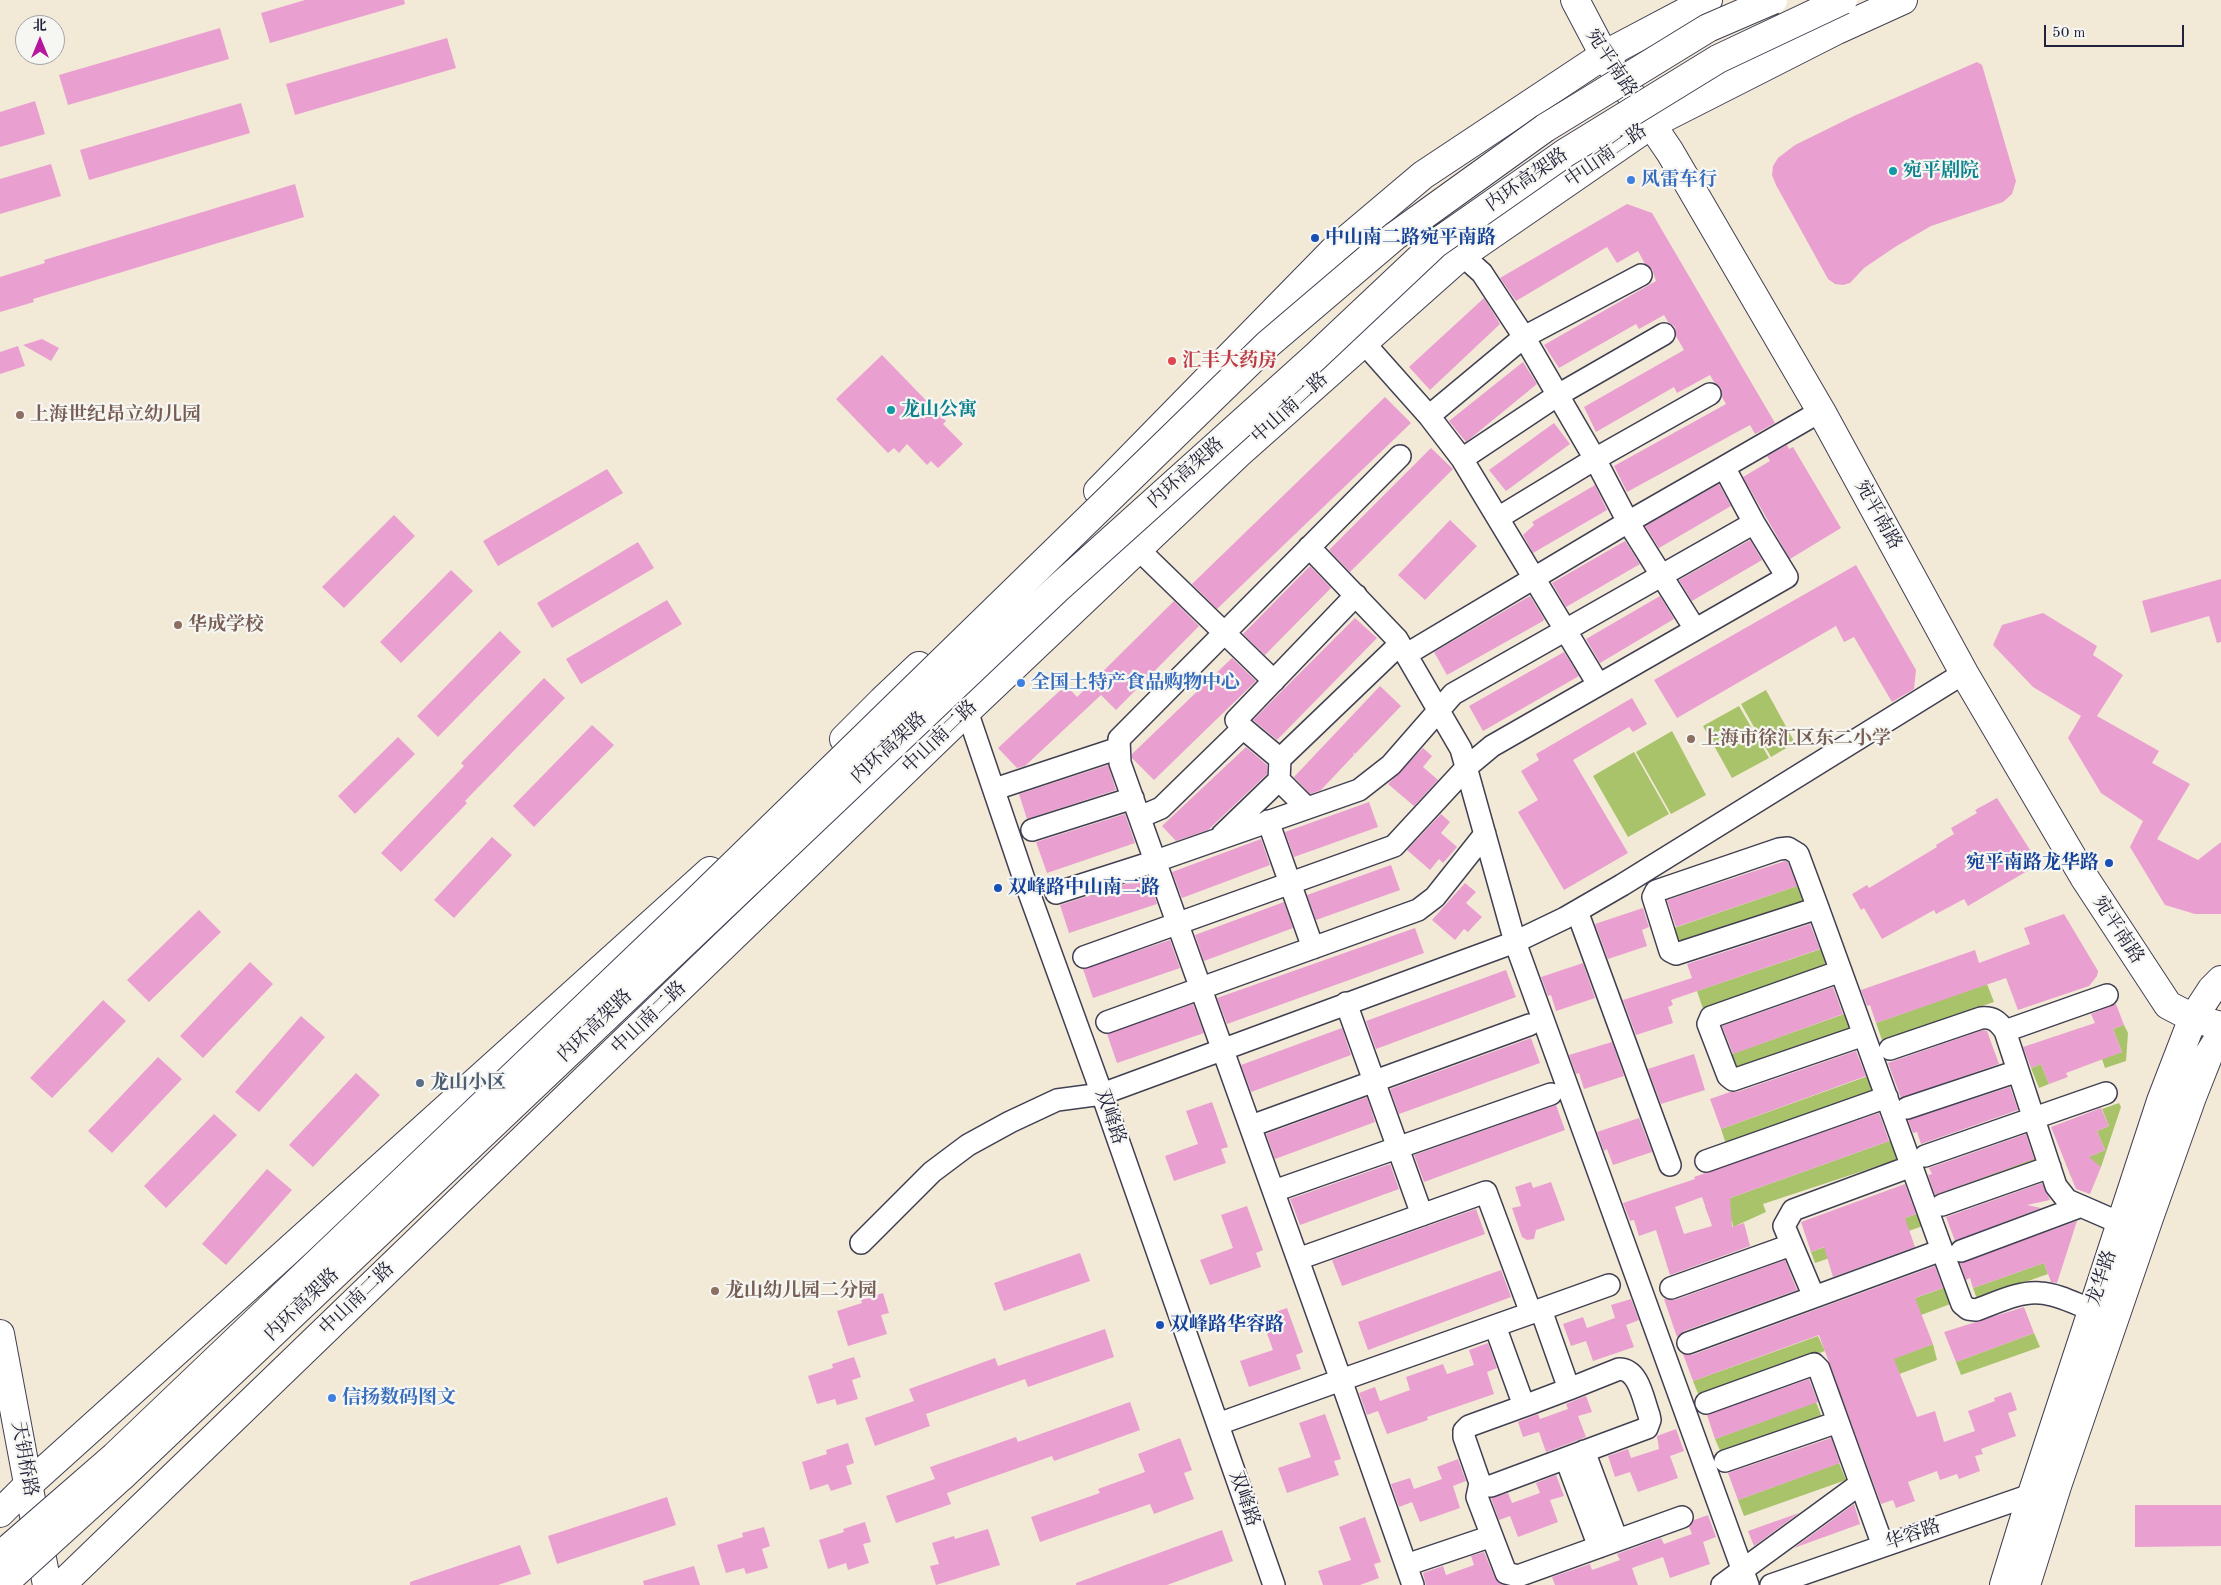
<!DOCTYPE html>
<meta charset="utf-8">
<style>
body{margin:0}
#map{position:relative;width:2221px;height:1585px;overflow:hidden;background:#f3e9d7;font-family:"Old Standard TT","Noto Serif SC",serif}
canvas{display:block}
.north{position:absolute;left:15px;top:15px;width:50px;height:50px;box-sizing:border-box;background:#f6f6f2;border:1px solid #a1a1a9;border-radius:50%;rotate:0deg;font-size:14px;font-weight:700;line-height:20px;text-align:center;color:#22223b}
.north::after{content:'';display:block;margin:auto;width:18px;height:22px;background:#b5179e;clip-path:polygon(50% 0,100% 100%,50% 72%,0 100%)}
.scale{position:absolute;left:2044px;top:25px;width:140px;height:22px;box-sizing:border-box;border:2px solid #22223b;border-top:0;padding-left:6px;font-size:15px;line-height:18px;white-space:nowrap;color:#22223b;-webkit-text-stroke:4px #f6f6f2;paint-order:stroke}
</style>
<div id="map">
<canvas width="2221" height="1585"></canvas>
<div class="north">北</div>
<div class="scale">50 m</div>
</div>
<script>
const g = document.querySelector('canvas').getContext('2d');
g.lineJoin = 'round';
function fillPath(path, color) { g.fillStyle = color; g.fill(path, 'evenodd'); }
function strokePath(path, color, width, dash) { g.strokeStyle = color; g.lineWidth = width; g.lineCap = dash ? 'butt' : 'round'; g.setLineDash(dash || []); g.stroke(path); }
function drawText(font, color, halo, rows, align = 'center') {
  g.font = font + ' "Old Standard TT","Noto Serif SC",serif'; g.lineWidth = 4.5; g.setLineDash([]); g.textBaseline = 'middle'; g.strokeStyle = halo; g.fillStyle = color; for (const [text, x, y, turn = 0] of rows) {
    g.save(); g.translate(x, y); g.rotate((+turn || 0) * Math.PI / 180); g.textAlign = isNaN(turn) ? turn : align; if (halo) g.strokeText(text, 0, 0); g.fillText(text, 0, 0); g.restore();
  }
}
const green = new Path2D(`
 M1766 690 1795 743 1771 757 1741 704Z
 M1739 706 1769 758 1732 778 1703 726Z
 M1672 731 1706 795 1671 814 1636 752Z
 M1634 752 1669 814 1628 837 1593 776Z
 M1797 886 1804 904 1679 945 1674 928Z
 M1821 949 1827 967 1703 1009 1697 991Z
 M1987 984 1994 1002 1882 1040 1876 1023Z
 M1847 1013 1853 1029 1735 1071 1729 1055Z
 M2124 1025 2128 1033 2126 1061 2105 1068 2102 1059 2122 1052 2113 1029Z
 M2041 1064 2049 1084 2039 1088 2031 1068Z
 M1868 1076 1874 1094 1726 1144 1721 1129Z
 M2119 1103 2121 1107 2101 1167 2099 1166 2071 1177 2063 1156 2084 1159 2105 1150 2097 1131 2109 1126 2102 1109Z
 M1892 1140 1899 1159 1763 1204 1766 1212 1733 1227 1732 1221 1713 1226 1705 1207Z
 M2036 1158 2039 1166 1941 1200 1938 1193Z
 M1919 1213 1923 1226 1815 1263 1811 1252Z
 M2044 1263 2048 1274 1977 1299 1973 1288Z
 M1946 1287 1953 1303 1844 1344 1838 1326Z
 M2034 1333 2040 1347 1961 1375 1956 1362Z
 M1818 1336 1825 1351 1699 1396 1693 1381Z
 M1933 1344 1937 1360 1840 1396 1836 1380Z
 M1816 1402 1823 1420 1722 1455 1715 1439Z
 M1839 1463 1846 1480 1744 1516 1738 1500Z`);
const building = new Path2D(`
 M305 0H404L405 4 270 43 261 13Z
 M220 28 229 59 68 105 59 75Z
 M447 38 456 68 295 115 286 84Z
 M1977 62 1982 65 2016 181 2012 194 2003 202 1931 226 1895 247 1864 268 1850 283 1843 285 1835 284 1828 279 1776 185 1772 175 1773 166 1778 158 1795 145 1856 115Z
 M35 101 45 134 0 147V112Z
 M241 103 250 133 89 180 80 150Z
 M51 164 61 196 0 214V179Z
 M295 184 304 217 33 299 34 302 0 312V277L45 263 44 260Z
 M1627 204 1652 213 1775 423 1755 434 1750 425 1627 492 1614 466 1726 404 1722 397 1721 388 1714 382 1710 375 1677 393 1674 387 1596 432 1584 407 1684 350 1676 336 1675 327 1668 322 1664 315 1639 329 1636 324 1559 368 1544 345 1656 281 1652 269 1645 264 1638 251 1617 263 1607 247 1516 301 1500 278Z
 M1484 298 1500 324 1430 390 1409 367Z
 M42 339 59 348 51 361 23 345Z
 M18 346 25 366 0 374V352Z
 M882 355 946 421 943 424 963 444 938 468 931 461 927 465 907 444 899 453 894 448 888 453 836 399Z
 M1523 362 1537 384 1466 442 1449 421Z
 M1385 397 1411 423 1217 609 1192 584Z
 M1554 423 1570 444 1506 491 1489 470Z
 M1787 445 1789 449 1793 447 1841 528 1790 559 1743 477 1770 461 1767 456Z
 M1431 448 1453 469 1350 572 1329 550Z
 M607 469 623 493 498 566 483 541Z
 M1719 484 1731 506 1659 548 1645 526Z
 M1595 485 1607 510 1533 553 1523 535 1534 525 1532 522Z
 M394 515 415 536 344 608 322 587Z
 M1450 520 1477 546 1425 600 1398 575Z
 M1750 540 1762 560 1692 601 1679 580Z
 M1625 541 1640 564 1566 607 1552 583Z
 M638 542 654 568 552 628 537 603Z
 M1856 565 1916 670 1914 689 1892 702 1854 637 1844 642 1836 626 1677 718 1654 680Z
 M1310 566 1331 588 1265 655 1243 634Z
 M451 570 473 591 401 663 380 642Z
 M2221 579V642L2217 643 2209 616 2151 633 2142 601Z
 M1530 596 1544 619 1543 621 1447 675 1434 652Z
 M1660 596 1674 619 1600 663 1586 639Z
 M667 600 682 624 581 684 566 659Z
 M1174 601 1199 626 1116 710 1101 695 1025 766 1017 768 998 748 1066 685 1077 697Z
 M2043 613 2097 646 2093 655 2123 675 2097 716 2159 751 2152 763 2190 784 2157 839 2198 860 2221 842V914H2195L2165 905 2130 847 2143 821 2101 793 2068 738 2081 716 2033 687 1993 645 2002 625Z
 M1355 618 1377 638 1277 740 1253 720Z
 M500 631 521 652 438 737 417 716Z
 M1564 652 1579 676 1483 731 1469 706Z
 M1232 658 1256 681 1154 780 1132 758V754Z
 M544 678 565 698 465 801 467 803 401 872 381 853 464 766 461 763Z
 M1380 686 1401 706 1355 754 1353 752 1354 755 1321 790 1310 794 1294 777Z
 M1632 698 1647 724 1633 732 1629 727 1573 760 1628 853 1564 890 1518 812 1538 800 1521 771 1539 760 1536 754Z
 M592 725 614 745 534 827 513 806Z
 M398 737 415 754 355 814 338 796Z
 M1246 747 1267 765V774L1208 830 1176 841 1162 826Z
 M1423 748 1432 756 1423 767 1438 780 1414 806 1388 784Z
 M1108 765 1116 790 1027 819 1019 794Z
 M1997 798 2039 864 1968 906 1964 899 1936 914 1934 910 1882 939 1864 908 1861 910 1852 894 1867 885 1869 888 1937 847 1936 845 1954 834 1951 828 1977 813 1975 810Z
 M1369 802 1378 827 1294 857 1285 832Z
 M1125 814 1135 843 1047 873 1036 842Z
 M1441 814 1450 822 1441 833 1457 847 1443 863 1439 859 1430 870 1407 850Z
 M492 837 512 855 454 918 434 900Z
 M1261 839 1270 865 1182 898 1172 872Z
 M1785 861 1788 862 1797 886 1676 927 1667 900Z
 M1391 865 1400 890 1316 920 1307 895Z
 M1148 877 1157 904 1069 933 1060 905Z
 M1465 883 1476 892 1466 903 1482 917 1468 932 1464 929 1455 940 1432 920Z
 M1284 902 1293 928 1204 961 1195 935Z
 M1643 908 1649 927 1642 930 1647 946 1608 959 1595 924Z
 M199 910 221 932 149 1002 127 980Z
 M2064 914 2098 971 2097 976 2089 986 2018 1010 2006 978 1876 1023 1870 1005 1867 1006 1861 990 1975 950 1979 963 2030 944 2024 928Z
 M1810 924 1820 949 1671 1000 1673 1005 1668 1007 1673 1023 1636 1035 1623 1000 1692 978 1687 964Z
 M1415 928 1424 953 1227 1024 1217 998Z
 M1170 940 1180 968 1093 998 1083 969Z
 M250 962 273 984 203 1058 180 1036Z
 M1583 963 1595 998 1556 1011 1551 995 1548 996 1541 977Z
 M1506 970 1516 997 1376 1049 1366 1021Z
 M1833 987 1843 1014 1733 1054 1722 1026Z
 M103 1000 126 1021 52 1098 30 1078Z
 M1193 1004 1204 1033 1117 1063 1107 1034Z
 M2116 1004 2124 1025 2113 1029 2122 1052 2066 1073 2068 1077 2049 1084 2041 1064 2031 1068 2023 1047 2095 1023 2091 1014Z
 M301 1016 325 1037 259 1112 235 1092Z
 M1342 1028 1351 1055 1251 1092 1241 1065Z
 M1983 1030 1987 1031 1999 1064 1901 1098 1888 1063Z
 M1531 1038 1540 1063 1399 1114 1390 1089Z
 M1612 1042 1624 1076 1584 1089 1579 1073 1576 1074 1569 1055Z
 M1856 1051 1866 1076 1721 1129 1710 1099 1730 1092H1737Z
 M1694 1054 1705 1090 1661 1104 1648 1069Z
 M158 1057 182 1079 112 1153 88 1131Z
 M356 1073 380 1095 313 1167 289 1145Z
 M2010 1087 2018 1110 1921 1144 1917 1132 1913 1133 1908 1120Z
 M1367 1097 1375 1122 1275 1159 1266 1134Z
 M1212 1102 1228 1147 1221 1149 1226 1163 1174 1181 1165 1156 1198 1144 1186 1111Z
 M1556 1105 1565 1130 1424 1182 1414 1155Z
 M2101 1108 2109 1126 2097 1131 2105 1150 2089 1157 2101 1167 2090 1194 2076 1189 2051 1127Z
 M1879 1113 1889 1141 1730 1198 1732 1227 1744 1223 1750 1246 1670 1275 1656 1230 1639 1236 1634 1220 1630 1221 1623 1203 1695 1179 1694 1177ZM1702 1197 1712 1226 1684 1234 1675 1207Z
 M214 1114 237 1135 166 1208 144 1186Z
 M1639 1118 1652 1152 1613 1165 1607 1149 1604 1151 1597 1132Z
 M2026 1134 2034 1159 1935 1195 1928 1175 1932 1174 1929 1168Z
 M1390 1164 1399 1189 1300 1225 1290 1199Z
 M267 1169 292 1190 226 1265 202 1244Z
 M1531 1182 1533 1188 1551 1182 1565 1220 1536 1230 1534 1239 1527 1240 1522 1237 1512 1208 1521 1206 1515 1187Z
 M2042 1183 2050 1200 2027 1205 2041 1208 1955 1241 1946 1217Z
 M1905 1184 1916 1214 1905 1218 1915 1247 1833 1277 1824 1247 1811 1252 1801 1222Z
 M1247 1206 1263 1250 1256 1253 1261 1267 1210 1285 1200 1260 1233 1248 1221 1215Z
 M1476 1209 1485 1234 1342 1286 1332 1260Z
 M2077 1221 2057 1283 2051 1282 2044 1263 1973 1288 1970 1278 1966 1280 1960 1263Z
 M1080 1253 1090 1281 1004 1311 994 1283Z
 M1785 1260 1797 1290 1684 1331 1677 1337 1664 1299 1675 1300Z
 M1935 1266 1943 1288 1915 1298 1933 1344 1894 1359 1917 1417 1935 1411 1944 1442 1975 1431 1968 1411 1995 1401 1994 1398 2011 1392 2017 1410 2008 1413 2016 1436 1981 1449 1983 1454 1975 1456 1980 1471 1959 1479 1957 1474 1940 1480 1937 1471 1908 1482 1915 1501 1896 1508 1893 1500 1881 1504 1819 1335 1693 1381 1683 1354 1692 1355Z
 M1501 1270 1511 1297 1368 1350 1358 1322Z
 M883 1293 889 1313 881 1315 887 1334 848 1346 837 1311 862 1303 861 1300Z
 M1631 1299 1639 1320 1626 1325 1634 1347 1593 1361 1586 1341 1571 1346 1563 1324 1583 1317 1587 1328 1615 1318 1611 1305Z
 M2024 1307 2034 1333 1956 1362 1944 1332Z
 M1287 1308 1303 1352 1296 1355 1301 1369 1249 1387 1240 1361 1273 1350 1261 1317Z
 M1105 1329 1114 1357 1028 1387 1025 1379 926 1414 930 1426 875 1446 865 1418 914 1401 909 1389 995 1358 998 1366Z
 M1488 1343 1497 1368 1487 1372 1494 1394 1427 1417 1428 1420 1387 1434 1378 1411 1367 1415 1359 1393 1375 1387 1380 1401 1410 1390 1406 1377 1443 1364 1447 1374 1474 1365 1469 1350Z
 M854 1357 861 1377 852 1380 858 1399 837 1405 835 1399 817 1404 808 1376 833 1368 832 1364Z
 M1809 1379 1818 1402 1715 1439 1707 1415Z
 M1586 1396 1592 1412 1578 1416 1586 1437 1546 1452 1539 1432 1523 1437 1518 1422 1538 1414 1540 1419 1568 1409 1566 1404Z
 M1130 1402 1140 1430 1054 1461 1052 1456 947 1493 951 1504 896 1523 886 1496 935 1479 930 1467 1016 1437 1018 1442Z
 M1325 1414 1341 1459 1334 1461 1339 1475 1287 1493 1278 1468 1311 1457 1299 1423Z
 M1676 1429 1684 1451 1670 1456 1678 1478 1638 1492 1630 1472 1615 1477 1608 1456 1628 1449 1631 1458 1659 1449 1657 1436Z
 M1180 1438 1192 1470 1184 1473 1194 1499 1154 1514 1150 1504 1040 1542 1031 1517 1100 1493 1098 1489 1145 1472 1138 1454Z
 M1831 1438 1840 1463 1738 1500 1728 1473Z
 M848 1443 854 1463 846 1466 852 1484 831 1491 828 1484 810 1490 802 1462 827 1454 826 1450Z
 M1458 1459 1466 1481 1453 1486 1460 1508 1420 1522 1412 1502 1399 1507 1391 1484 1410 1478 1414 1489 1442 1479 1437 1467Z
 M1556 1475 1564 1496 1550 1500 1558 1522 1518 1537 1510 1516 1499 1520 1491 1498 1508 1493 1512 1503 1540 1493 1536 1483Z
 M667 1497 676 1525 557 1564 548 1536Z
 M1854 1504 1860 1524 1794 1548Z
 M2135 1505H2221V1546L2135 1547Z
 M1799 1513 1754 1546 1748 1531Z
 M1708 1515 1716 1537 1703 1542 1710 1564 1670 1578 1663 1557 1632 1568 1638 1585H1555L1552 1577 1590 1564 1592 1570 1620 1560 1617 1554 1661 1538 1664 1544 1692 1534 1689 1527 1694 1520Z
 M1365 1517 1381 1562 1374 1564 1379 1578 1360 1585H1323L1318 1571 1351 1560 1339 1527Z
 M865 1522 871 1542 863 1544 869 1563 848 1570 846 1563 828 1569 819 1540 844 1532 843 1529Z
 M764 1527 770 1546 762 1549 768 1568 746 1574 744 1568 726 1573 717 1545 743 1537 742 1533Z
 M988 1529 1000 1565 936 1585 930 1566 939 1564 932 1543 954 1536 955 1539Z
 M1222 1530 1233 1561 1167 1585H1076V1583Z
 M520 1545 531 1574 498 1585H410V1582Z
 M1484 1552 1495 1578 1503 1585H1426L1423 1573 1443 1566 1446 1575 1474 1565 1471 1556Z
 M694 1566 700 1585H644L643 1581Z`);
const street = new Path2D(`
 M1462 255 1482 273 1524 337 1595 459 1628 522 1695 629
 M1364 343 1429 416 1462 459 1598 684
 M1429 416 1524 337 1641 275
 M1462 459 1558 395 1664 334
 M1724 467 1821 411
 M1498 518 1595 459 1710 394
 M1309 547 1397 639 1461 749 1515 942 1748 1585
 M1138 549 1274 681
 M959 701 967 711 1024 879 1102 1094 1274 1585
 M1243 728 1280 759 1400 644
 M1279 780 1307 808
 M995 789 1119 748
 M1140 817 1161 808 1243 728 1236 720 1356 595
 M1268 821 1313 948
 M1032 830 1133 798
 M1222 835 1279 780 1280 759
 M1056 893 1156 861 1359 790 1391 765 1453 694 1754 523
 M1818 908 1676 954 1670 951 1653 897 1656 891 1779 849 1788 848 1798 854 1818 908 1942 1250 1962 1304 1968 1309 1976 1310C1996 1303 2019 1291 2040 1293 2058 1294 2076 1304 2092 1310
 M1577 911 1670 1165
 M1084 957 1394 846 1468 766 1492 746 1787 577 1754 523 1724 467 1628 522 1407 654
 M1841 971 1711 1017 1708 1024 1728 1076 1733 1080 1864 1035
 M1346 1003 1422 1215
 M1107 1022 1418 910 1435 897 1485 834
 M2005 1031 2107 995
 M1890 1049 1981 1018C1993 1017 1998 1021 2005 1031L2056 1186 2067 1200 2120 1223
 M1907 1108 2018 1071
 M1251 1126 1529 1025
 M1925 1156 2106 1093
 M1706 1161 1887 1097
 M1912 1166 1793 1210 1784 1226 1814 1297 1942 1250
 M1274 1191 1551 1094
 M1942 1205 2050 1167
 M861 1243 932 1172 968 1145 1010 1122 1057 1100 1102 1094 1515 942 1565 918 1622 885 1964 673
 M1961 1251 2079 1207
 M1298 1259 1486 1192 1531 1313 1341 1380 1413 1585
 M1671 1288 1791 1245
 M1531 1313 1609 1285
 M1495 1326 1524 1406 1569 1389 1541 1310
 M1688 1343 1814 1297
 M1706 1403 1814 1364 1819 1369 1883 1546
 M1524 1406 1469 1426 1464 1431V1437L1480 1483 1485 1486H1491L1647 1428 1650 1420 1649 1415C1643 1399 1639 1369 1619 1369L1569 1389
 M1218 1424 1341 1380 1120 763 1119 739 1400 456
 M1584 1451 1617 1540
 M1566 1459 1599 1547
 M1725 1461 1838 1422
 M1480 1483 1477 1497 1506 1573 1518 1576 1682 1517
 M1406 1565 1492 1536
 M1722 1585 1860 1484
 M1771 1585 2042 1491`);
const secondary = new Path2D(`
 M1575 0 1604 55 1670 152 1821 411 1964 673 2084 877 2168 1005 2193 1018 2221 1026
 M0 1334 47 1585
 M2004 1585 2032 1494 2161 1101 2193 1018 2212 989 2221 980
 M2026 1585 2057 1486 2149 1218 2192 1097 2209 1054 2221 1035`);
const primary = new Path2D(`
 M1098 491 1333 251 1423 175 1604 55 1708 0
 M844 739 882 701 919 666
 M0 1513 29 1484 710 871
 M61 1585 967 711 1238 454 1462 255 1652 124 1837 30 1903 0`);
const highwayBridge = new Path2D(`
 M0 1556 115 1456 353 1229 692 905 1267 345 1395 236 1545 128 1708 28 1773 0
 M2 1585 120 1478 1057 589 1315 357 1435 244 1565 153 1718 59 1843 0`);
const markers = [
 [1893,171,5,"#0f9aa8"],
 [1631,180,5,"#3f7fe0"],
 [1315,238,5,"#1a4fb4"],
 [1172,361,5,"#e0444e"],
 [891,410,5,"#0f9aa8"],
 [20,415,5,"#8d6e63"],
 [178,625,5,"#8d6e63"],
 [1021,683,5,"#3f7fe0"],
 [1691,739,5,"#8d6e63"],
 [2109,863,5,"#1a4fb4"],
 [998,888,5,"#1a4fb4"],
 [420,1083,5,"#5c6f8a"],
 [715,1291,5,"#8d6e63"],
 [1160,1325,5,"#1a4fb4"],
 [332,1398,5,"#3f7fe0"]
];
const streetNames = [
 ["宛平南路",1611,63,57],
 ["中山南二路",1606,156,-35],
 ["内环高架路",1527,180,-35],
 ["中山南二路",1290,408,-42],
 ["内环高架路",1186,473,-42],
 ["宛平南路",1878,515,61],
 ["中山南二路",940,737,-44],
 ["内环高架路",889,748,-43],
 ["宛平南路",2118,930,57],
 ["中山南二路",649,1018,-44],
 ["内环高架路",595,1026,-44],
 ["双峰路",1110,1117,71],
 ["龙华路",2102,1278,-72],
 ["中山南二路",357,1299,-44],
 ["内环高架路",302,1305,-44],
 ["天钥桥路",24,1459,80],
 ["双峰路",1244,1499,71],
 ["华容路",1913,1535,-19]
];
const cultureNames = [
 ["宛平剧院",1903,171],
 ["龙山公寓",901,410]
];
const shopNames = [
 ["风雷车行",1641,180],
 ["全国土特产食品购物中心",1031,683],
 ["信扬数码图文",342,1398]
];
const transitNames = [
 ["中山南二路宛平南路",1325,238],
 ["宛平南路龙华路",2099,863,"right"],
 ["双峰路中山南二路",1008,888],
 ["双峰路华容路",1170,1325]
];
const healthNames = [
 ["汇丰大药房",1182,361]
];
const educationNames = [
 ["上海世纪昂立幼儿园",30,415],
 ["华成学校",188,625],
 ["上海市徐汇区东二小学",1701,739],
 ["龙山幼儿园二分园",725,1291]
];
const serviceNames = [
 ["龙山小区",430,1083]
];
fillPath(green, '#a8c369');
fillPath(building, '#e9a0d0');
strokePath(street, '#414052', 24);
strokePath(secondary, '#414052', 30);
strokePath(primary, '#414052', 30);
strokePath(street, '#fff', 21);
strokePath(secondary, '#fff', 28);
strokePath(primary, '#fff', 28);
strokePath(highwayBridge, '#414052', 30, []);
strokePath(highwayBridge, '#fff', 28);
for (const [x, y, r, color] of markers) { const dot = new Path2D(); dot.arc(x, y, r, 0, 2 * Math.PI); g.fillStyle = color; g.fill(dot); strokePath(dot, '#f6f6f2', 2); }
drawText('19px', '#22223b', '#f6f6f2', streetNames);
drawText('bold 19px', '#0d838f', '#f6f6f2', cultureNames, 'left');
drawText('bold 19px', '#366cbe', '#f6f6f2', shopNames, 'left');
drawText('bold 19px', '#164399', '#f6f6f2', transitNames, 'left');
drawText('bold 19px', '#be3a42', '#f6f6f2', healthNames, 'left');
drawText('bold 19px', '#785e54', '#f6f6f2', educationNames, 'left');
drawText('bold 19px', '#4e5e75', '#f6f6f2', serviceNames, 'left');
</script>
